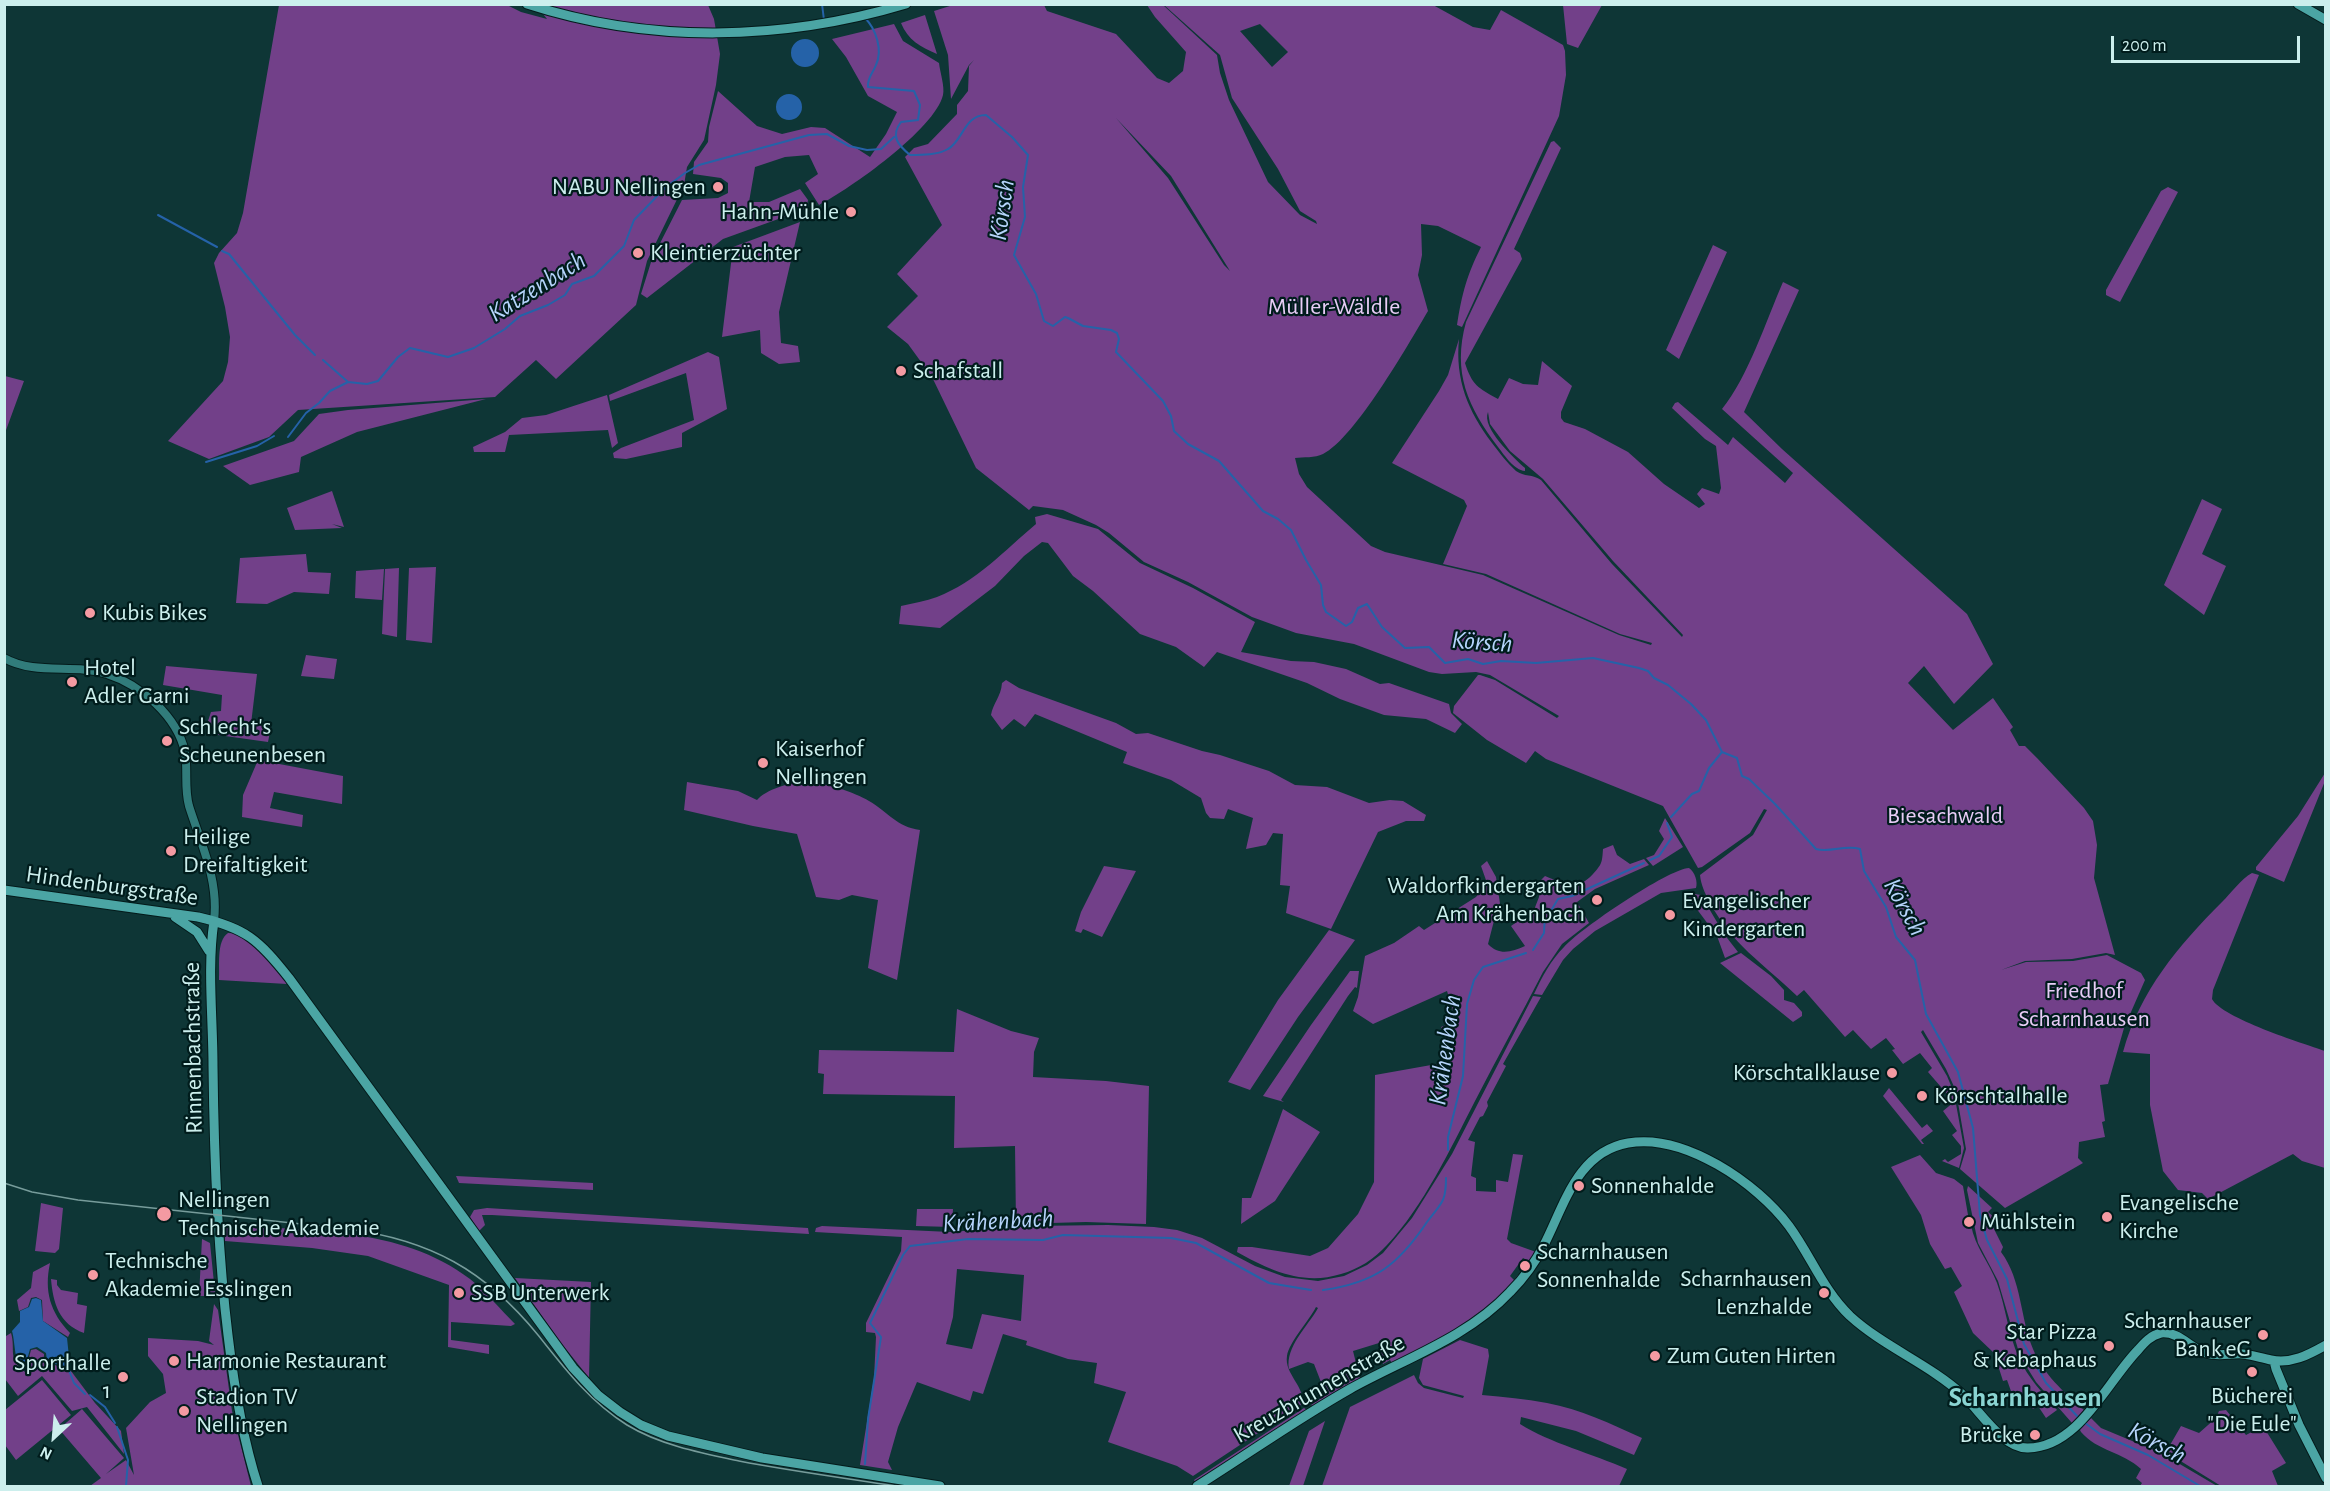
<!DOCTYPE html>
<meta charset="utf-8">
<style>
body{margin:0}
#map{position:relative;width:2330px;height:1491px;overflow:hidden;background:#0e3636;font-family:"Alegreya Sans",sans-serif}
canvas{display:block}
.frame{position:absolute;inset:0;border:6px solid #ccefed;pointer-events:none}
.north{position:absolute;left:24px;top:1407px;width:60px;height:60px;-webkit-text-stroke:4px #001c1c;paint-order:stroke;rotate:206deg;font-size:16px;font-weight:700;line-height:24px;text-align:center;color:#ccefed}
.north::after{content:'';display:block;margin:auto;width:21px;height:27px;background:#ccefed;clip-path:polygon(50% 0,100% 100%,50% 72%,0 100%)}
.scale{position:absolute;left:2111px;top:36px;width:189px;height:27px;box-sizing:border-box;border:3px solid #ccefed;border-top:0;padding-left:8px;font-size:18px;line-height:21px;white-space:nowrap;color:#ccefed;-webkit-text-stroke:4px #001c1c;paint-order:stroke}
</style>
<div id="map">
<canvas width="2330" height="1491"></canvas>
<div class="frame"></div>
<div class="north">N</div>
<div class="scale">200 m</div>
</div>
<script>
const g = document.querySelector('canvas').getContext('2d');
g.lineJoin = 'round';
function fillPath(path, color) { g.fillStyle = color; g.fill(path, 'evenodd'); }
function strokePath(path, color, width, dash) { g.strokeStyle = color; g.lineWidth = width; g.lineCap = dash ? 'butt' : 'round'; g.setLineDash(dash || []); g.stroke(path); }
function drawText(font, color, halo, rows, align = 'center') {
  g.font = font + ' "Alegreya Sans",sans-serif'; g.lineWidth = 4.5; g.setLineDash([]); g.textBaseline = 'middle'; g.strokeStyle = halo; g.fillStyle = color; for (const [text, x, y, turn = 0] of rows) {
    g.save(); g.translate(x, y); g.rotate((+turn || 0) * Math.PI / 180); g.textAlign = isNaN(turn) ? turn : align; if (halo) g.strokeText(text, 0, 0); g.fillText(text, 0, 0); g.restore();
  }
}
const green = new Path2D(`
 M505 4 521 12 547 19 536 5H708L714 19 720 54 716 85 704 140 687 167 684 185 647 261 636 305 556 379 536 360 495 397 298 410 269 437 209 459 168 441 223 381 228 362 230 337 225 307 214 263 219 253 237 233 243 213 279 5Z
 M953 5H1044L1047 11 1116 34 1157 78 1169 83 1183 71 1186 52 1155 17 1147 5H1163L1217 55 1220 73 1229 100 1268 182 1300 215 1317 224 1316 221 1300 211 1278 169 1232 98 1220 55 1164 5H1433L1473 27 1490 30 1501 10 1563 45 1565 51 1566 75 1559 116 1462 327 1457 325C1462 293 1467 275 1481 247L1438 226 1421 224 1422 255 1418 275 1428 311C1408 345 1355 438 1323 454 1315 458 1303 457 1295 458L1299 474 1307 487 1371 546 1385 552 1483 575 1619 635 1651 645 1652 643 1620 634 1486 574 1443 564 1467 506 1464 500 1392 463 1439 391 1448 375 1459 339C1455 380 1468 411 1492 443 1499 452 1507 463 1516 471 1524 477 1533 474 1541 480L1612 564 1682 637 1683 635 1613 561 1543 479 1510 451 1490 424 1488 412C1481 428 1514 458 1525 468V471C1514 470 1505 456 1498 447 1468 407 1452 373 1466 322L1551 142 1554 141 1561 148 1514 249 1520 253 1522 259 1465 363C1472 385 1478 388 1498 399L1509 378 1523 384 1538 385 1542 361 1572 386 1561 412V418L1564 422 1585 429 1628 452 1664 484 1699 508 1705 504 1697 494 1702 488 1719 494 1721 488 1716 446 1705 439 1672 408 1675 403 1678 402 1728 445 1733 437 1785 483 1793 473 1722 409C1748 377 1766 321 1783 282L1799 290 1744 412 1782 449 1967 614 1993 664 1954 704 1924 666 1908 683 1953 730 1993 698 2013 727 2010 730 2019 746H2025L2037 758 2084 808 2093 821 2097 845 2094 878 2115 955 2106 953 2072 959 2025 961 2001 970 2026 962 2073 961 2107 955 2141 973 2145 980 2124 1028 2108 1084 2100 1085 2105 1121 2102 1122 2105 1137 2079 1142 2078 1158 2083 1163 2005 1208 1960 1169 1966 1149 1956 1091 1946 1069 1923 1030 1921 1032 1947 1076 1954 1093 1964 1148 1959 1168 1942 1161 1945 1159 1948 1162 1961 1154V1146L1952 1135 1957 1131 1943 1111 1954 1102 1928 1072 1932 1068 1920 1053 1903 1064 1892 1050 1895 1049 1886 1038 1871 1049 1853 1030 1845 1037 1804 990 1797 996C1763 963 1732 945 1709 901 1705 893 1701 885 1700 875L1753 835 1767 810 1764 809 1750 833 1702 867 1698 868 1663 806 1546 759 1535 751 1526 763 1487 740 1453 713 1454 706 1478 675H1480L1495 680 1557 718 1559 716 1490 675 1476 672 1442 674 1429 672 1354 644 1296 633 1252 617 1188 582 1144 562 1109 533 1096 525 1063 510 1033 506 1029 510 976 468 932 377 908 344 887 327 918 296 897 274 942 225 905 157 914 148 928 144 957 114V105L968 91 969 66 974 60 969 65 951 99 948 55 934 11ZM1260 24 1288 52 1272 67 1240 31ZM1116 118 1171 176 1230 271 1224 265 1168 178Z
 M1563 5H1602L1578 48 1567 44Z
 M925 15 937 54C920 47 908 40 901 23Z
 M894 24 903 41 939 63C940 72 945 87 943 95 935 129 850 189 819 205L805 183 818 174 809 155 785 157 755 167 749 202H769L800 189 808 200 806 209 723 239 647 298 641 294 652 259 682 200 718 198 728 193V183L721 178 693 174 694 162 708 142 709 127 718 91 757 126 782 134 811 127 825 128 870 157 886 134 897 112 868 96 846 57 832 39Z
 M2168 187 2178 192 2120 302 2106 295V290L2161 191Z
 M800 222 779 312 781 343 798 346 800 362 779 364 761 353 760 330 722 337 733 247Z
 M1713 245 1727 252 1679 359 1666 350Z
 M708 352 719 357 727 409 682 433V447L626 459 614 458 613 453 621 448 694 420 686 373 610 401 609 395Z
 M5 376 24 381 5 433 4 376Z
 M607 395 618 443 612 448 608 430 509 435 505 452H474L473 447 505 432 522 418 546 415Z
 M486 399 357 432 301 457 299 472 250 485 223 466 294 441 319 414 348 410Z
 M332 491 344 527 332 524 342 528 295 530 287 508Z
 M2202 499 2222 509 2202 554 2226 566 2204 615 2164 585Z
 M1047 514 1098 529 1140 563 1193 588 1255 622 1241 652 1291 661 1314 662 1346 669 1380 684 1389 683 1449 704 1451 713 1462 724 1455 733 1426 719 1384 715 1340 699 1307 683 1217 652 1204 667 1176 647 1140 634 1093 591 1073 576 1048 543 1042 542 1024 556 995 586 940 628 899 624 901 606C913 603 926 601 937 597 976 582 1005 550 1036 524L1035 517Z
 M306 554 308 572 331 573 329 594 294 592 267 604 236 603 240 558Z
 M436 567 432 643 406 640 409 568Z
 M399 568 397 637 382 634 385 569Z
 M384 569 382 600 355 598 356 571Z
 M306 655 337 659 334 679 301 676Z
 M166 666 257 674 251 724 271 727 268 742 218 735 219 729 207 724 211 712 221 711 222 695 163 685Z
 M1006 680 1019 688 1116 723 1136 734 1148 733 1202 751 1220 755 1269 771 1295 785 1327 787 1369 803 1390 800 1403 801 1426 815 1424 821H1406L1378 832 1331 929 1286 913 1290 886 1280 885 1283 834 1273 833 1266 845 1246 849 1253 818 1228 809 1224 819 1210 818 1206 813 1201 798 1171 780 1123 763 1127 752 1035 714 1025 727 1014 719 1002 730 991 715C993 703 1001 697 1002 683Z
 M258 760 343 776 342 804 274 792 270 808 303 815 302 827 242 817 243 795Z
 M2325 773V781L2284 882 2256 870V867L2298 816Z
 M687 782 738 791 757 800C766 789 793 781 808 782 824 783 855 792 869 801 888 812 897 827 920 830L897 980 868 968 878 900 852 895 839 900 816 897 797 834 753 826 684 810Z
 M1665 818 1683 847 1653 866 1646 858 1654 855 1664 839 1659 831Z
 M1613 845 1617 855 1630 864 1644 859 1649 865 1595 889 1577 902 1589 923 1562 944 1543 972C1521 1015 1497 1058 1475 1101 1451 1148 1423 1207 1387 1245 1374 1259 1359 1269 1341 1274 1303 1286 1269 1270 1237 1252L1238 1247H1252L1310 1256 1328 1248 1358 1214 1374 1182 1375 1075 1448 1062 1451 1052 1441 1027 1456 1021 1447 991 1373 1024 1353 1011 1358 997 1365 956 1394 943 1419 926 1424 930 1476 897 1487 883 1481 866 1487 861 1496 877 1501 910 1496 913 1488 944C1499 956 1512 952 1525 946L1511 926 1534 910 1539 897 1541 880 1545 876C1565 884 1575 893 1593 874 1602 864 1602 863 1603 849Z
 M1104 866 1136 871 1102 937 1083 929 1081 933 1075 931 1081 912Z
 M1689 868C1695 872 1698 882 1696 888L1661 893 1595 931 1573 949 1563 960 1542 995 1534 994C1542 977 1551 960 1564 947 1580 929 1668 869 1689 868Z
 M2252 873 2259 875 2213 990 2212 999C2222 1018 2302 1043 2325 1051V1168L2302 1161 2293 1154 2208 1199 2202 1193 2178 1190 2163 1171 2150 1105V1054L2123 1052C2140 991 2178 946 2222 902 2231 893 2241 879 2252 873Z
 M1688 893 1701 895 1724 934 1738 952 1725 958 1717 936 1687 896Z
 M1329 930 1355 940 1298 1017 1250 1090 1228 1082 1278 1000Z
 M228 933C254 933 273 965 287 984L219 980C220 967 216 941 228 933Z
 M1741 953 1771 976 1784 990V1000L1794 1003 1802 1012V1016L1793 1022 1720 963Z
 M1350 971H1359L1357 988 1355 987 1348 996 1281 1100 1284 1102 1263 1096 1311 1025Z
 M1533 996 1541 997 1503 1064 1506 1066 1487 1102 1488 1106 1483 1116 1480 1117 1468 1140 1475 1142 1471 1176 1476 1178V1191L1496 1192V1180L1508 1182 1513 1154 1523 1155 1507 1239 1511 1243 1536 1252 1529 1261 1523 1258 1510 1276 1514 1280 1518 1275 1520 1277 1494 1304 1452 1333 1392 1363 1390 1360 1383 1364 1379 1343 1353 1351 1360 1379 1313 1406 1311 1405 1326 1395 1314 1364 1308 1362 1289 1369C1285 1347 1308 1326 1318 1308L1316 1307C1309 1321 1289 1342 1287 1356 1284 1374 1306 1387 1302 1404L1193 1476 1177 1466 1108 1442 1126 1392 1094 1383 1097 1363 1068 1359 1026 1345 1027 1341 1003 1334 983 1394 973 1391 970 1401 917 1382 898 1427 888 1462 892 1470 860 1465 874 1378 876 1337 875 1333 866 1332V1323L901 1251 902 1237 815 1232 816 1228 822 1226 950 1232 1032 1226 1108 1225 1154 1227 1177 1230 1202 1238 1255 1266 1285 1277 1318 1281 1344 1276 1367 1265 1383 1253 1412 1218 1452 1154ZM957 1269 1024 1275 1021 1321 982 1314 972 1349 946 1344 953 1317Z
 M957 1009 1011 1031 1039 1038 1034 1052 1033 1077 1106 1081 1149 1086 1146 1224 1086 1222 1016 1224 1015 1146 954 1148 955 1096 823 1094 824 1074 818 1073 819 1050 954 1052Z
 M1889 1088 1922 1128 1927 1124 1933 1131 1921 1140 1924 1144H1922L1883 1096Z
 M1283 1109 1320 1132 1275 1201 1241 1224 1242 1198H1251Z
 M1920 1155 1936 1173 1954 1179 1963 1186 1968 1215 1965 1221 1967 1224 1971 1225C1975 1247 1989 1262 1997 1283 2006 1308 2008 1334 2019 1358 2028 1378 2043 1393 2057 1410L2046 1418 2038 1406 2033 1409 2021 1396 2018 1397 2016 1394H2012L2007 1380 2003 1381 1994 1353 1973 1333 1954 1292 1962 1286 1951 1267 1945 1269 1930 1244 1921 1215 1891 1167Z
 M456 1176 593 1183V1190L459 1183Z
 M1968 1186 1992 1208 1988 1212 1996 1219 1992 1225 2003 1247 2001 1252C2022 1280 2020 1318 2033 1349 2043 1374 2064 1392 2084 1410L2072 1423 2036 1382 2020 1356 1998 1281 1978 1243 1967 1190Z
 M41 1203 63 1208 59 1249 55 1253 35 1251Z
 M487 1208 808 1228 809 1234 492 1215H482L485 1225 479 1231 470 1217 474 1210Z
 M917 1209H953L952 1227 916 1226Z
 M223 1225C305 1231 401 1226 470 1279 486 1292 501 1310 515 1324L511 1326 451 1322V1340L489 1345V1354L448 1347 449 1285 368 1256 312 1248 225 1241Z
 M202 1239 210 1243 215 1293 210 1296H199Z
 M50 1263C44 1291 50 1312 70 1333L68 1337 43 1321 42 1300 36 1297 31 1298 28 1307 19 1311 17 1300 31 1288 33 1272Z
 M515 1278 591 1282 589 1378 562 1344Z
 M51 1279 57 1280V1285L61 1290 78 1293 77 1304 87 1306 84 1333C59 1324 53 1303 51 1279Z
 M214 1304 218 1310 232 1411 251 1486H90L101 1478 59 1429 82 1409 124 1458 106 1474 126 1460 134 1475 126 1428 150 1402 166 1393 163 1374 148 1356V1338L198 1341 214 1345 209 1341Z
 M11 1333C16 1350 7 1359 25 1372L31 1350 36 1349 44 1354V1361L71 1371 95 1403 121 1431 124 1454 87 1407 72 1411 42 1376 18 1396 5 1379 6 1336Z
 M1460 1340 1488 1349 1489 1356 1482 1395C1504 1397 1525 1399 1547 1403 1580 1409 1611 1424 1642 1438L1634 1455 1576 1431 1521 1417 1520 1424C1550 1443 1593 1454 1627 1469L1619 1486H1322L1350 1407 1414 1375 1418 1383 1424 1388 1463 1398 1464 1396 1423 1385 1419 1378 1423 1359Z
 M42 1380 71 1415 16 1460 5 1445V1410Z
 M1304 1408 1307 1410 1195 1482 1194 1480Z
 M2226 1410 2246 1435 2263 1426 2286 1463 2272 1471 2278 1486H2221L2166 1452 2181 1426 2199 1433 2216 1418 2219 1411Z
 M2091 1418 2101 1428 2161 1453 2217 1486H2140L2142 1483 2136 1478 2141 1469C2123 1452 2097 1451 2081 1432L2080 1430Z
 M1325 1421 1303 1486H1289L1309 1431Z`);
const water = new Path2D(`
 M791 53a14 14 0 1 1 28 0a14 14 0 1 1-28 0Z
 M776 107a13 13 0 1 1 26 0a13 13 0 1 1-26 0Z
 M36 1298 41 1300 43 1321 67 1338 69 1357 68 1368 47 1361 46 1353 37 1347 30 1349 24 1371C13 1359 16 1346 12 1331L20 1322V1311L29 1307 32 1299Z`);
const stream = new Path2D(`
 M822 4 824 20
 M865 18C876 29 883 50 876 65 873 73 867 78 868 87L914 91 920 105 918 120 901 122C890 136 898 145 910 155 922 155 938 155 948 149 963 141 964 115 986 115L1012 137 1028 155 1023 187 1025 217 1014 255 1036 294 1044 321 1053 326 1065 317 1068 318 1083 326 1111 330 1117 333 1119 339 1116 352 1163 401 1171 416 1174 431 1188 444 1219 461 1263 511 1278 519 1291 530 1306 560 1321 585 1323 605 1326 612 1346 626 1352 622 1358 608 1367 604 1382 627 1405 648 1429 647 1445 663 1468 659 1483 664 1501 661 1536 663 1593 658 1639 668 1648 671 1654 678 1668 685 1691 704 1706 720 1722 752 1737 758 1742 776 1749 779 1775 804 1816 849C1831 853 1846 844 1860 849L1864 871 1886 907 1896 937 1915 960 1926 1014 1958 1072 1973 1128 1980 1215 1987 1240 2007 1279 2024 1344 2046 1383 2078 1417
 M158 215 217 247
 M222 251 229 254 295 335 315 355
 M323 360 348 382
 M288 437 306 413 319 403 330 391 348 382 367 384 378 381 398 357 410 348 448 357 474 348 505 329 520 316 548 305 565 295 572 284 594 276 624 246 634 220 666 187 685 173 699 165 809 135 827 134 849 146 867 150 881 149 894 137
 M206 462 257 446 274 436
 M1671 817 1692 794 1699 791 1709 768 1722 752
 M1650 860 1659 856 1672 837 1667 823
 M1533 950 1544 933 1545 914 1552 909 1558 899 1572 896 1644 863
 M1448 1150V1137L1463 1076 1467 1004 1474 980 1483 967 1526 953
 M1323 1290C1375 1283 1398 1265 1427 1222 1441 1203 1446 1203 1446 1178
 M68 1368 74 1383 85 1394
 M90 1395 105 1407 115 1423
 M2085 1423 2100 1434 2148 1455 2200 1486
 M117 1427 128 1460 126 1486
 M865 1464 868 1419 881 1337 870 1323 903 1255 910 1246 968 1239 1043 1240 1063 1235 1171 1238 1196 1243 1269 1283 1311 1290`);
const minor = new Path2D(`
 M4 658C36 676 74 663 107 674 141 685 177 716 185 752 188 770 184 788 189 806 201 844 219 880 214 921`);
const major = new Path2D(`
 M527 4C650 44 783 41 906 4
 M2298 4 2326 20
 M4 890 198 917C246 928 259 940 289 978L573 1368 598 1395 620 1412 641 1425 668 1436 762 1458 940 1486
 M175 917 197 932 209 951
 M214 921C207 968 213 1018 213 1066 214 1156 217 1245 228 1335 234 1386 242 1437 258 1486
 M2274 1361 2276 1369 2299 1425 2326 1478
 M1197 1486C1248 1454 1297 1419 1350 1389 1404 1359 1467 1338 1510 1292 1524 1278 1535 1263 1544 1245 1564 1206 1577 1152 1628 1143 1684 1133 1757 1183 1789 1226 1811 1256 1823 1290 1850 1316 1884 1347 1929 1364 1963 1395 1980 1411 2003 1449 2028 1448 2079 1447 2106 1383 2138 1350 2144 1343 2151 1335 2161 1333 2179 1331 2191 1349 2206 1353 2218 1357 2231 1353 2243 1354 2252 1355 2261 1358 2271 1360 2292 1364 2308 1355 2326 1345`);
const tram = new Path2D(`
 M4 1183 32 1192 78 1200 348 1229C430 1240 485 1270 538 1335 564 1368 590 1402 627 1425 660 1445 701 1453 739 1461 791 1471 844 1478 896 1486`);
const markers = [
 [718,187,6,"#f49aa2"],
 [851,212,6,"#f49aa2"],
 [638,253,6,"#f49aa2"],
 [901,371,6,"#f49aa2"],
 [90,613,6,"#f49aa2"],
 [72,682,6,"#f49aa2"],
 [167,741,6,"#f49aa2"],
 [763,763,6,"#f49aa2"],
 [171,851,6,"#f49aa2"],
 [1597,900,6,"#f49aa2"],
 [1670,915,6,"#f49aa2"],
 [1892,1073,6,"#f49aa2"],
 [1922,1096,6,"#f49aa2"],
 [1579,1186,6,"#f49aa2"],
 [164,1214,8,"#f49aa2"],
 [2107,1217,6,"#f49aa2"],
 [1969,1222,6,"#f49aa2"],
 [1525,1266,6,"#f49aa2"],
 [93,1275,6,"#f49aa2"],
 [459,1293,6,"#f49aa2"],
 [1824,1293,6,"#f49aa2"],
 [2263,1335,6,"#f49aa2"],
 [2109,1346,6,"#f49aa2"],
 [1655,1356,6,"#f49aa2"],
 [174,1361,6,"#f49aa2"],
 [2252,1372,6,"#f49aa2"],
 [123,1377,6,"#f49aa2"],
 [184,1411,6,"#f49aa2"],
 [2035,1435,6,"#f49aa2"]
];
const poiNames = [
 ["NABU Nellingen",706,187,"right"],
 ["Hahn-Mühle",839,212,"right"],
 ["Kleintierzüchter",650,253],
 ["Schafstall",913,371],
 ["Kubis Bikes",102,613],
 ["Hotel",84,668],
 ["Adler Garni",84,696],
 ["Schlecht's",179,727],
 ["Scheunenbesen",179,755],
 ["Kaiserhof",775,749],
 ["Nellingen",775,777],
 ["Heilige",183,837],
 ["Dreifaltigkeit",183,865],
 ["Waldorfkindergarten",1585,886,"right"],
 ["Am Krähenbach",1585,914,"right"],
 ["Evangelischer",1682,901],
 ["Kindergarten",1682,929],
 ["Körschtalklause",1880,1073,"right"],
 ["Körschtalhalle",1934,1096],
 ["Sonnenhalde",1591,1186],
 ["Nellingen",178,1200],
 ["Technische Akademie",178,1228],
 ["Evangelische",2119,1203],
 ["Kirche",2119,1231],
 ["Mühlstein",1981,1222],
 ["Scharnhausen",1537,1252],
 ["Sonnenhalde",1537,1280],
 ["Technische",105,1261],
 ["Akademie Esslingen",105,1289],
 ["Scharnhausen",1812,1279,"right"],
 ["Lenzhalde",1812,1307,"right"],
 ["SSB Unterwerk",471,1293],
 ["Scharnhauser",2251,1321,"right"],
 ["Bank eG",2251,1349,"right"],
 ["Star Pizza",2097,1332,"right"],
 ["& Kebaphaus",2097,1360,"right"],
 ["Zum Guten Hirten",1667,1356],
 ["Harmonie Restaurant",186,1361],
 ["Sporthalle",111,1363,"right"],
 ["1",111,1391,"right"],
 ["Bücherei",2252,1396,"center"],
 ["\"Die Eule\"",2252,1424,"center"],
 ["Stadion TV",196,1397],
 ["Nellingen",196,1425],
 ["Brücke",2023,1435,"right"]
];
const parkNames = [
 ["Müller-Wäldle",1334,307],
 ["Biesachwald",1945,816],
 ["Friedhof",2084,991],
 ["Scharnhausen",2084,1019]
];
const streetNames = [
 ["Hindenburgstraße",112,886,8],
 ["Rinnenbachstraße",193,1048,-91],
 ["Kreuzbrunnenstraße",1319,1389,-30]
];
const waterNames = [
 ["Körsch",1002,210,-82],
 ["Katzenbach",537,287,-32],
 ["Körsch",1482,642,4],
 ["Körsch",1905,907,61],
 ["Krähenbach",1445,1050,-82],
 ["Krähenbach",998,1221,-3],
 ["Körsch",2157,1443,28]
];
const quarterNames = [
 ["Scharnhausen",2025,1398]
];
fillPath(green, '#724089');
fillPath(water, '#2562a8');
strokePath(stream, '#2562a8', 2);
strokePath(minor, '#041b1b', 10);
strokePath(major, '#041b1b', 11);
strokePath(minor, '#317c7b', 8);
strokePath(major, '#4ba5a4', 9);
strokePath(tram, '#779c9b', 1.5);
for (const [x, y, r, color] of markers) { const dot = new Path2D(); dot.arc(x, y, r, 0, 2 * Math.PI); g.fillStyle = color; g.fill(dot); strokePath(dot, '#001c1c', 2); }
drawText('24px', '#ccefed', '#001c1c', poiNames, 'left');
drawText('24px', '#e8cdf7', '#001c1c', parkNames);
drawText('24px', '#ccefed', '#001c1c', streetNames);
drawText('italic 26px', '#b5d4fb', '#001c1c', waterNames);
drawText('bold 27px', '#8ad4d2', '#001c1c', quarterNames);
</script>
